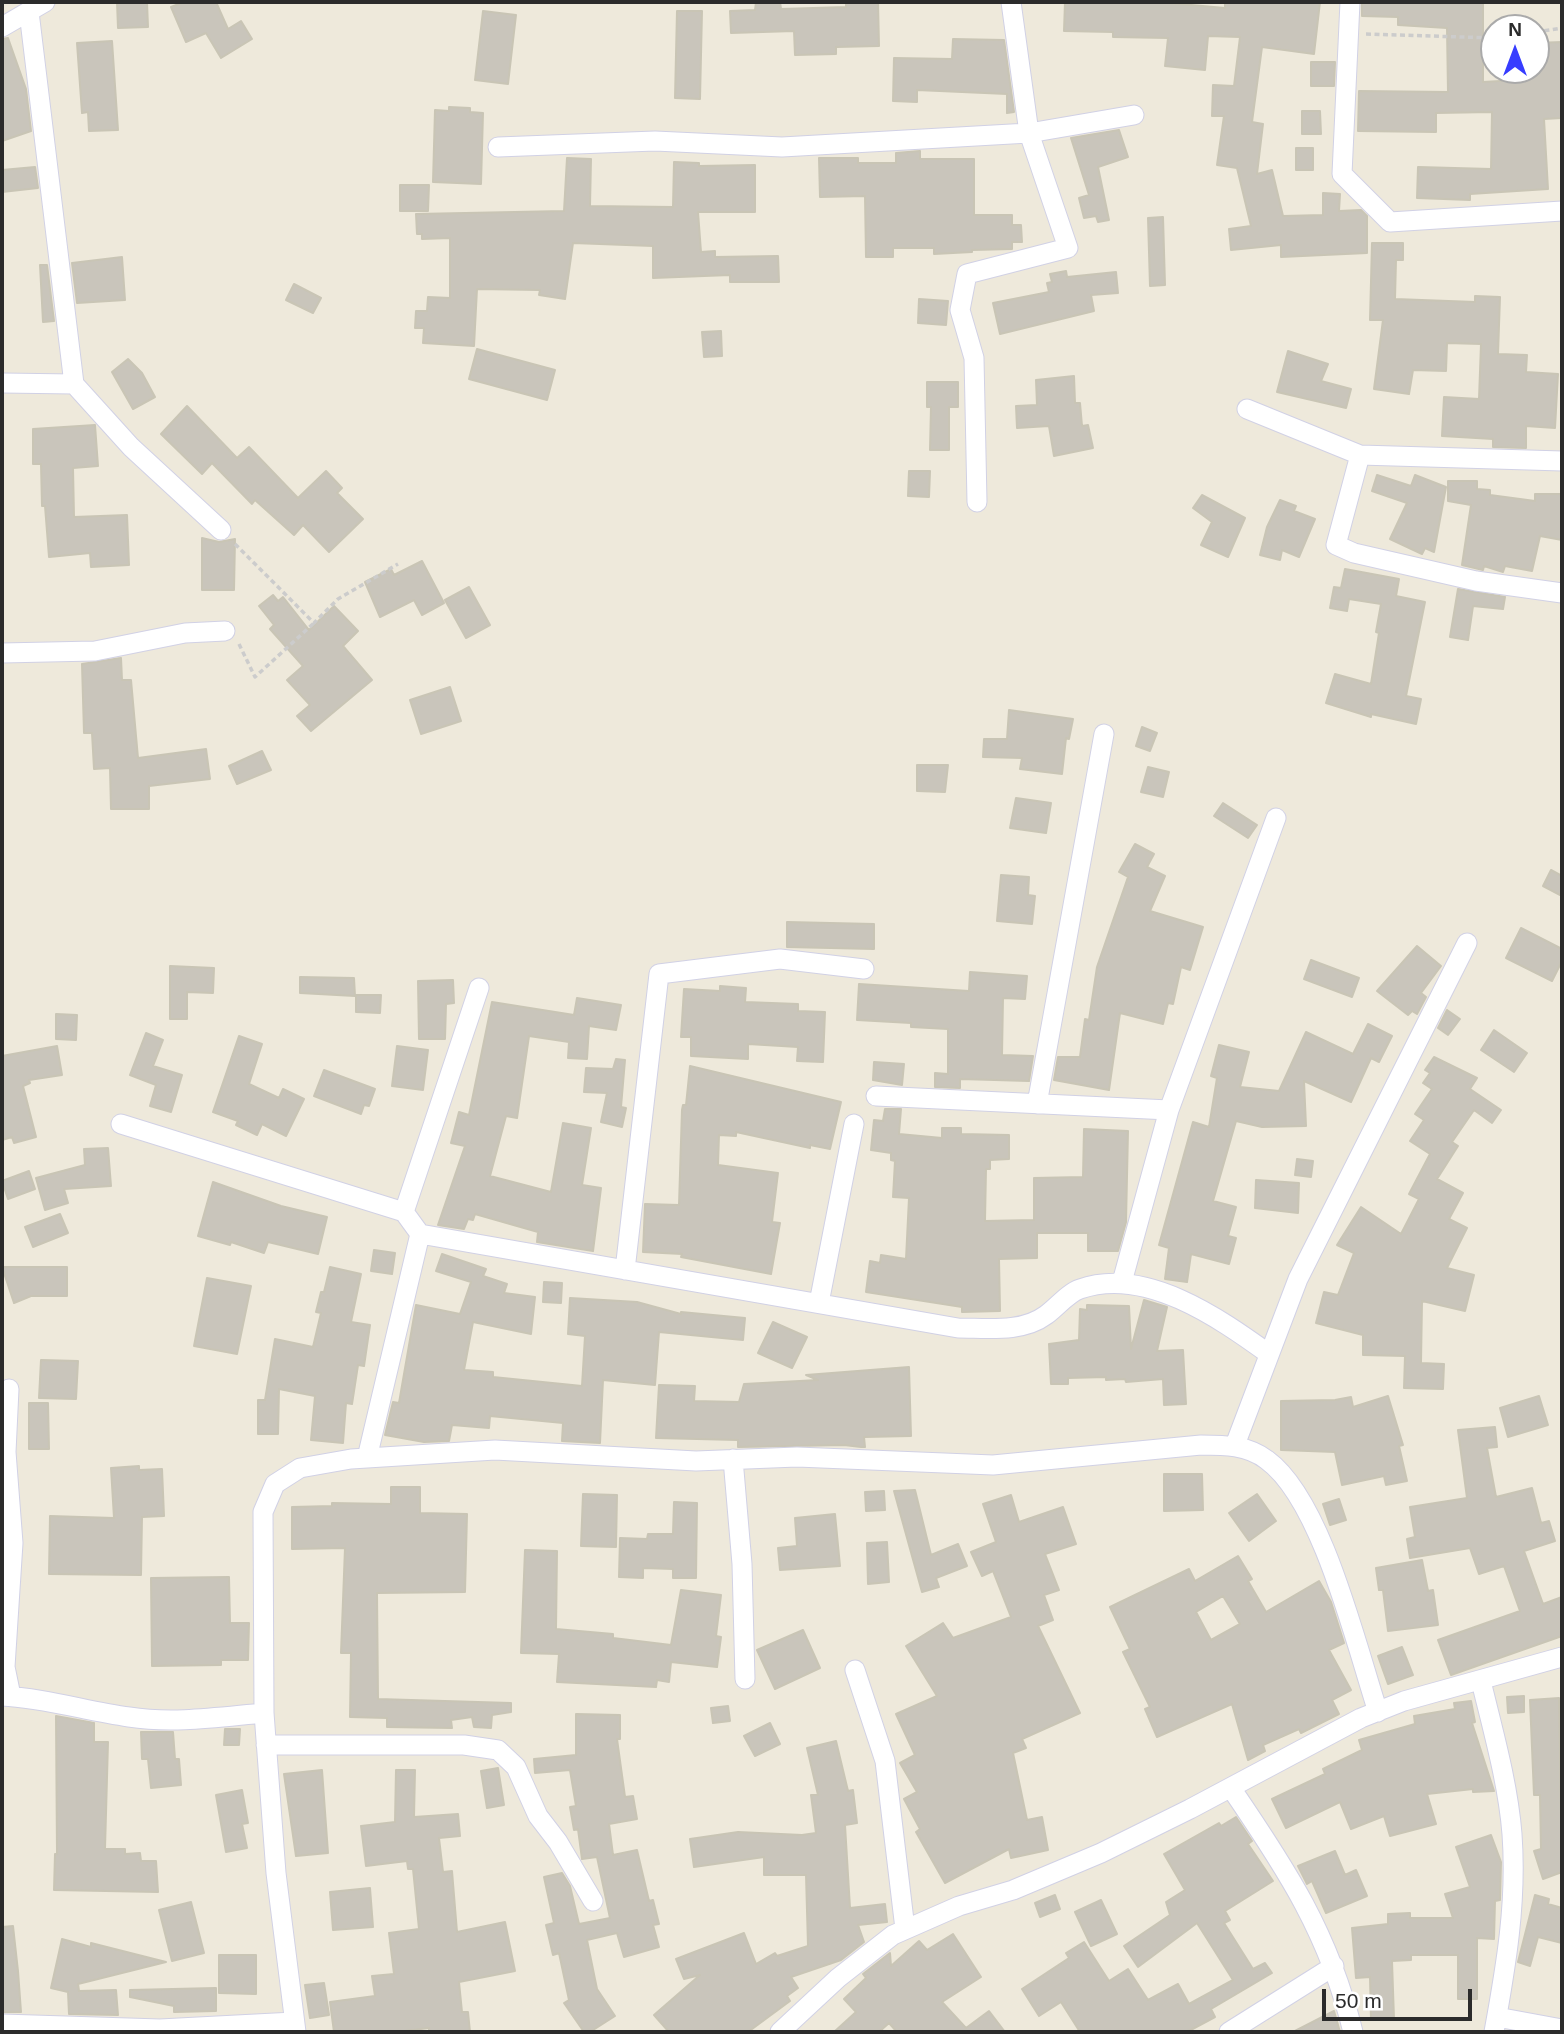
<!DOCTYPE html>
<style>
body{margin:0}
#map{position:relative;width:1564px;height:2034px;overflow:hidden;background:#eee9db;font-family:Arial,sans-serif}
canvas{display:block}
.frame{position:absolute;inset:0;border:4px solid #2b2b2b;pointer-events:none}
.north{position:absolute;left:1480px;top:14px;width:70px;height:70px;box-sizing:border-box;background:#fff;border:2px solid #aaa;border-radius:50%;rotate:0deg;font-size:19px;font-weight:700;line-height:28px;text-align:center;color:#2b2b2b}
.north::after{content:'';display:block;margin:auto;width:24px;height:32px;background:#373dff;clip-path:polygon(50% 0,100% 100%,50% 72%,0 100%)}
.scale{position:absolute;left:1322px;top:1989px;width:150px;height:32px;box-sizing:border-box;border:4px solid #2b2b2b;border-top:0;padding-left:9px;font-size:21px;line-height:24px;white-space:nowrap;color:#2b2b2b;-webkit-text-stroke:5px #fff;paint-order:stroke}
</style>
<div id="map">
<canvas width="1564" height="2034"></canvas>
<div class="frame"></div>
<div class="north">N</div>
<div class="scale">50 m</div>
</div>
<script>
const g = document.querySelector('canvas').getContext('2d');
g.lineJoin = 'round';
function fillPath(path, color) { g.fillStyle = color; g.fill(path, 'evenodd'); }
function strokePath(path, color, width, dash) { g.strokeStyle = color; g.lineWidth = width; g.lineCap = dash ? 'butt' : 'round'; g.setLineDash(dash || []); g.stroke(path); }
const building = new Path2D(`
 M117 2H147L148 27 118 28Z
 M184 2H216L228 29 241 21 252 39 221 58 206 33 186 42 171 7Z
 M756 2H780L781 9 846 7V2H878L879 46 836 47V54L795 55 794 31 731 33 730 11 755 10Z
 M1065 2H1158L1225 8V2H1320L1314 54 1262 47 1252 122 1263 124 1257 174 1272 170 1283 216 1323 215V193L1340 194 1339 211 1361 210 1367 216V253L1281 257V245L1231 250 1229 229 1251 226 1237 168 1217 165 1224 116H1212L1213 85 1234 86 1240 37 1208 36 1205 70 1165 66 1168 38 1113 37V32L1064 31Z
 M1362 2H1483V82L1518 80V70H1536V43L1562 42V118L1544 119 1548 189 1470 194V200L1417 198 1418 167 1491 169 1492 112 1436 113V132L1358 131 1359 91 1448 92 1447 28 1398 25V17L1362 16Z
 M483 11 516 15 508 84 475 80Z
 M677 11H702L700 99 675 98Z
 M8 38 26 89 31 131 2 141V39Z
 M953 39 1004 40 1014 112 1007 113V94L917 90V102L893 101 894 58 952 59Z
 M112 41 118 130 89 131 88 112 82 113 77 43Z
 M1311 62H1335L1334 86H1311Z
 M449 107 470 108V112L483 113 481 184 433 182 435 110 449 111Z
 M1302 111H1320L1321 134H1302Z
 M1119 130 1128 157 1098 167 1109 220 1098 222 1096 216 1084 218 1079 198 1089 195 1071 138Z
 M1296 148H1313V170H1296Z
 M920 151V159H974V215H1012V225H1021L1022 242H1012V249L972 250V252L934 254V248H893V257H866L865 196 820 197 819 158H858V163H896V153Z
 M567 158 591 159 590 206 673 207 674 162 699 163V166L755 165V212H698L701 252 715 251V257L778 256 779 282H730V275L653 278V246L573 243 565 299 539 295 540 290 477 289 474 346 423 343 424 328H415L416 311H427L428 297 450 298V238L422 239V234H417L416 214 564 211Z
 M35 167 38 188 2 192V170Z
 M400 185H429L428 211H400Z
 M1163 217 1165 285 1150 286 1148 218Z
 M1372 243H1403V260H1396L1395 299 1475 302V296L1500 297 1498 354 1527 355 1526 372 1558 374 1555 428 1526 426V448L1493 447V439L1442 436 1444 397 1479 399 1481 344 1447 343 1446 371 1413 370 1409 394 1374 389 1383 320H1370Z
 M122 257 125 300 77 303 72 263Z
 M40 265H47L54 321 43 322Z
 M1066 271 1067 277 1116 272 1118 293 1091 295 1094 311 1000 334 993 303 1049 292 1047 283 1052 282 1050 274Z
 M294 284 321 298 313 313 286 300Z
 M919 299 948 301 946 325 918 323Z
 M721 331 722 356 704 357 702 332Z
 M477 349 555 370 547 400 469 379Z
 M1288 351 1328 364 1321 381 1351 389 1346 408 1277 392Z
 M128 359 142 373 155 397 133 409 112 372Z
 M1074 376 1075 403H1080L1082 426 1088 425 1093 448 1054 456 1049 426 1017 428 1016 406 1037 405 1036 380Z
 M927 382H958V407H949V450H930L931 407H927Z
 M187 406 237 458 249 447 298 498 326 471 342 488 337 493 363 519 329 552 303 525 294 535 255 500 252 504 212 463 202 474 161 434Z
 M95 425 98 466 73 468 74 517 127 515 129 565 91 567 90 553 49 557 45 506H42L41 464H33V429Z
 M909 471H930L929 497 908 496Z
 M1377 475 1411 486 1415 475 1446 487 1434 552 1425 548 1422 554 1390 539 1407 503 1372 491Z
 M1448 481H1477V489L1490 490V495L1535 501V494H1561L1562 540 1540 536 1532 571 1505 566 1503 572 1484 566 1483 570 1462 565 1471 505 1448 501Z
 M1202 495 1245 518 1228 557 1201 545 1212 522 1193 508Z
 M1280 500 1296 506 1294 511 1315 519 1299 557 1282 550 1280 560 1260 555 1267 527Z
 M202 538 219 542 235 539 234 590H202Z
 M422 561 444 603 422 615 414 600 380 617 365 582 391 569 394 575Z
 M1345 569 1399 579 1396 596 1425 602 1406 696 1421 699 1416 724 1371 714V717L1326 703 1335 674 1371 684 1379 633 1376 632 1381 604 1349 599 1347 611 1330 608 1334 587 1341 588Z
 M469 587 490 625 466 638 445 600Z
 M1458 589 1505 597 1503 609 1473 606 1468 640 1450 637Z
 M273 595 278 601 283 597 309 630 334 606 358 631 343 646 372 680 311 731 297 716 310 705 287 680 303 666 270 629 274 625 259 606Z
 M121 658 122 680H131L138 758 206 749 210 779 149 786V809H111L110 768 94 769 92 733H84L82 664Z
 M450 687 461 721 421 734 410 700Z
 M1009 710 1073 719 1069 739 1066 738 1062 774 1020 769 1022 758 983 757 984 739H1007Z
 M1142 727 1157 733 1150 751 1136 746Z
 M262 751 271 770 237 784 229 766Z
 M917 765H948L945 792 917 791Z
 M1148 767 1169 772 1163 797 1141 792Z
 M1016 798 1051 803 1046 833 1010 828Z
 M1223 803 1257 825 1248 838 1214 816Z
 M1135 844 1154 854 1147 867 1165 876 1150 911 1203 927 1190 970 1181 967 1173 1004 1168 1003 1163 1024 1120 1013 1109 1090 1054 1080 1058 1057H1080L1085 1019 1089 1020 1097 967 1128 877 1119 872Z
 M1551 870 1562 876V896L1543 886Z
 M1001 875 1029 877 1028 895 1035 896 1032 924 997 921Z
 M787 922 874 924V949L787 947Z
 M1521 928 1562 949V961L1552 981 1506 958Z
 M1417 946 1441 966 1421 993 1426 997 1417 1014 1412 1011 1408 1015 1377 991Z
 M1311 960 1359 978 1352 997 1304 979Z
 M170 966 214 968 213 993 187 992V1019H170Z
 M970 972 1027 976 1025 999 1003 998 1002 1055 1033 1056 1029 1081 960 1079V1088L935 1087V1073L948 1074V1029L911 1027V1023L857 1020 859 984 969 991Z
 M300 977 354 978 355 996 300 993Z
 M453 980 454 1003 446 1004 445 1039H419L418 981Z
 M720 986 746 988 745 1002 798 1004V1011L825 1012 823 1062 797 1061 798 1047 748 1044V1059L691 1056V1037H681L684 989 720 991Z
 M356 995H381L380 1013 356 1012Z
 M577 998 621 1005 616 1030 589 1026 587 1059 568 1058 569 1042 529 1036 517 1118 506 1116 490 1176 551 1192 563 1123 591 1128 582 1185 601 1188 593 1251 537 1242 538 1232 475 1214 473 1220 468 1219 464 1229 438 1225 465 1146 451 1143 459 1112 469 1115 492 1002 574 1015Z
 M1447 1010 1460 1019 1448 1035 1438 1028Z
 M56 1014 77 1015 76 1040 56 1039Z
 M1368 1024 1392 1036 1379 1062 1371 1058 1351 1102 1304 1081 1306 1126 1262 1127 1236 1121 1213 1201 1236 1207 1228 1236 1236 1238 1229 1264 1191 1254 1187 1282 1165 1279 1169 1248 1159 1245 1193 1122 1209 1127 1217 1078 1211 1076 1219 1045 1249 1052 1240 1087 1279 1091 1306 1032 1353 1054Z
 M1494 1030 1527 1053 1514 1072 1481 1050Z
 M146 1033 163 1040 153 1066 182 1075 171 1112 150 1106 156 1085 130 1075Z
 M239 1036 262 1044 249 1084 279 1098 283 1089 304 1099 286 1136 262 1124 257 1135 236 1125 238 1121 213 1112Z
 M57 1046 62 1075 29 1080 30 1083 23 1086 36 1137 14 1143 12 1137 2 1140V1056Z
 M397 1046 428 1050 423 1090 392 1086Z
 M1434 1057 1477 1078 1470 1089 1501 1110 1492 1123 1474 1110 1452 1142 1458 1146 1437 1179 1463 1193 1449 1219 1467 1228 1447 1268 1474 1275 1465 1311 1422 1301 1421 1363 1444 1364 1443 1389 1404 1388 1405 1356 1363 1355V1335L1316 1323 1324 1292 1338 1295 1354 1253 1337 1245 1361 1207 1401 1234 1419 1199 1409 1194 1430 1154 1410 1141 1424 1120 1415 1114 1432 1089 1423 1083 1430 1073 1425 1070Z
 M616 1059 625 1060 621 1107 626 1108 622 1127 601 1122 607 1093 584 1092 586 1068 613 1069Z
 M874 1062 904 1064 902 1085 873 1080Z
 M690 1066 841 1102 830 1149 810 1145V1148L736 1132V1136L719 1135 718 1165 778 1173 772 1222 780 1223 771 1274 681 1257 682 1254 643 1252 645 1204 679 1205 682 1110 683 1105H686Z
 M324 1070 375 1089 369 1106 364 1105 361 1114 314 1096Z
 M885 1109H901L899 1134 942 1138V1128H961V1134L1009 1135V1159L990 1160V1169H986L985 1221 1034 1220V1178L1083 1177 1084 1129 1128 1131 1126 1222 1118 1251H1088V1233H1037V1258L999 1259 1000 1311 962 1312V1307L866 1292 870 1261 880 1263 881 1255 906 1259 909 1198 893 1197 895 1161 891 1160V1153L871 1150 874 1120 883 1121Z
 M108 1148 111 1186 64 1189 68 1203 45 1210 36 1178 85 1165 84 1149Z
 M1297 1159 1313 1161 1311 1177 1295 1175Z
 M29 1171 35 1189 8 1199 2 1181Z
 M1256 1180 1299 1183 1298 1213 1255 1208Z
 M213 1182 281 1206 327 1217 318 1254 268 1242 264 1253 231 1242 230 1245 198 1236Z
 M60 1214 68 1233 33 1247 25 1227Z
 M374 1250 395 1253 392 1274 371 1271Z
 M442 1254 486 1269 483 1276 507 1284 504 1293 535 1297 531 1334 473 1322 464 1370 493 1372V1377L582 1386 585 1336 568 1334 570 1298 637 1302 681 1314V1312L745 1318 743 1340 659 1332 655 1385 603 1380 600 1443 562 1441 563 1423 490 1416 489 1428 452 1425 449 1441 424 1442 385 1435 393 1402 399 1403 416 1305 460 1314 471 1282 436 1271Z
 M2 1267H67V1296H31L14 1303Z
 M330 1267 361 1274 351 1322 370 1325 364 1366 358 1365 352 1404 346 1403 343 1443 311 1440 315 1396 279 1389 278 1434H258V1400H265L275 1339 313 1347 321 1313 316 1312 321 1292H324Z
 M207 1278 251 1286 237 1354 194 1346Z
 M544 1282 562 1283 561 1303 543 1302Z
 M1144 1300 1167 1307 1157 1351 1183 1350 1186 1404 1164 1405 1163 1379 1126 1382 1125 1379 1106 1380V1377L1068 1378V1384H1051L1049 1344 1079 1340 1080 1309 1087 1310V1305L1129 1306 1131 1349Z
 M773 1322 807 1337 792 1368 758 1353Z
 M41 1360 78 1361 76 1399 39 1398Z
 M909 1367 911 1436 864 1437 865 1447H861L844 1445 738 1447V1440L656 1438 659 1385 695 1386 694 1401 739 1402 744 1384 818 1380 806 1375Z
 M1388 1396 1403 1445 1399 1446 1407 1481 1386 1485 1384 1476 1342 1485 1335 1452 1281 1450V1401L1335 1400 1351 1397 1353 1407Z
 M1539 1396 1548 1425 1508 1437 1500 1408Z
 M29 1403H48L49 1449H29Z
 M1495 1427 1497 1447 1487 1448 1496 1497 1532 1488 1541 1523 1549 1521 1555 1541 1524 1551 1543 1604 1562 1597V1636L1451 1675 1438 1640 1520 1611 1504 1566 1479 1574 1470 1548 1410 1558 1407 1539 1415 1537 1410 1507 1467 1498 1458 1430Z
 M139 1466V1470L162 1469 164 1516 142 1517 141 1575 49 1574 50 1516 114 1518 111 1468Z
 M1164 1474H1202L1203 1510 1164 1511Z
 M391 1487H420V1513L467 1514 465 1592 377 1593 378 1699 511 1703V1712L492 1715 491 1728 474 1727 472 1717 451 1720 452 1728 387 1727V1718L350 1717 351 1653H341L345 1548 292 1549V1507L332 1506V1503L391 1504Z
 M915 1490 931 1555 958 1544 967 1566 936 1578 939 1587 922 1592 894 1491Z
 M884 1491 885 1510 866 1511 865 1492Z
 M583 1494 617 1495 616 1547 581 1546Z
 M1257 1494 1276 1521 1249 1541 1229 1513Z
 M1011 1495 1019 1522 1063 1507 1076 1544 1045 1554 1059 1590 1044 1595 1053 1620 1038 1626 1080 1713 1022 1739 1026 1748 1013 1753 1027 1820 1042 1817 1048 1850 1011 1858 1009 1849 945 1883 916 1832 920 1829 904 1799 917 1792 900 1763 915 1755 896 1714 937 1696 906 1646 943 1623 953 1638 1011 1617 993 1571 982 1576 971 1552 996 1542 983 1504Z
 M1339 1499 1346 1520 1330 1525 1323 1504Z
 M674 1502 697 1503 696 1578H673V1569L643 1568V1578L619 1577 620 1538 647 1539 648 1534H673Z
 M835 1514 840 1566 780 1570 778 1548 797 1546 795 1518Z
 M887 1542 889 1582 868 1584 867 1543Z
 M525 1550 557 1551 556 1629 613 1634V1638L671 1645 681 1590 721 1595 716 1636 721 1637 717 1667 671 1662 669 1682 657 1680 656 1687 557 1682 559 1654 521 1653Z
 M1238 1556 1252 1579 1248 1581 1266 1612 1319 1581 1331 1602 1344 1643 1329 1650 1351 1690 1332 1700 1339 1714 1301 1733 1299 1729 1263 1745 1265 1751 1248 1760 1232 1704 1157 1737 1145 1709 1150 1707 1123 1652 1130 1649 1110 1607 1189 1569 1195 1581ZM1223 1596 1240 1624 1211 1640 1196 1612Z
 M1422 1560 1428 1591 1433 1590 1438 1625 1388 1631 1383 1590H1379L1376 1568Z
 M229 1577 230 1623H249L248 1660H221V1665L152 1666 151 1578Z
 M803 1630 820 1668 775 1689 757 1650Z
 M1402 1647 1413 1675 1388 1684 1378 1656Z
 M1524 1696V1712L1508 1713 1507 1697Z
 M1559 1698 1562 1872 1543 1879 1534 1851 1541 1849 1540 1795H1534L1530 1700Z
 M1471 1701 1475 1722 1472 1723 1494 1791 1473 1792V1789L1427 1794 1436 1824 1390 1836 1384 1816 1351 1829 1340 1802 1286 1828 1272 1799 1325 1774 1323 1769 1362 1750 1359 1740 1415 1724 1414 1716 1455 1709 1454 1703Z
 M728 1706 730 1721 713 1723 711 1708Z
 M576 1714 620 1715V1739H617L625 1797 633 1796 637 1819 609 1824 613 1855 637 1850 649 1901 653 1900 659 1924 653 1925 659 1947 624 1957 617 1933 587 1940 597 1989 615 2016 590 2032H584L564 2003 569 2000 559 1953 553 1955 546 1925 554 1923 544 1877 562 1873 570 1886 579 1924 610 1918 597 1857 582 1859 578 1829 574 1830 570 1807 576 1806 570 1770 535 1773 534 1759 576 1755Z
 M56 1716 94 1723V1742H108L105 1849H125V1854L140 1853 141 1861H156L158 1892 54 1890 55 1854H57Z
 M770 1723 780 1744 755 1756 744 1736Z
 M225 1729H240L239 1745H224Z
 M141 1732H173L175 1759H179L181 1785 151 1788 148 1759H142Z
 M836 1741 848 1791 853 1790 857 1823 845 1825 850 1908 885 1904 887 1922 858 1925 864 1942 841 1960 791 1977 798 1988 787 1996 790 2001 748 2032H669L654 2015 700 1975 684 1979 676 1959 744 1933 756 1964 775 1953 777 1956 808 1946 806 1875H764V1857L694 1867 690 1839 738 1832 802 1835 816 1833 811 1795H818L807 1748Z
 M498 1768 504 1805 487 1808 481 1771Z
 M322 1770 328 1853 296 1856 284 1774Z
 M396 1770H415L414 1817 458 1814 460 1836 439 1838 443 1872 452 1871 457 1932 505 1922 515 1971 459 1982 462 2012H468L470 2032H429V2028L397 2032H334L330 2002 375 1996 372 1976 394 1974 389 1933 419 1929 413 1869H408L407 1861 366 1866 361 1826 395 1822Z
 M242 1790 248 1823 242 1824 247 1848 226 1852 216 1795Z
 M1236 1817 1252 1841 1248 1844 1273 1881 1225 1911 1230 1920 1224 1923 1253 1969 1265 1963 1272 1973 1211 2009 1215 2017 1187 2032H1080L1061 2002 1039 2016 1022 1989 1069 1958 1066 1953 1084 1942 1109 1981 1128 1969 1148 2000 1178 1984 1189 2004 1233 1980 1197 1923 1138 1967 1124 1946 1170 1915 1166 1902 1185 1890 1164 1854 1219 1823 1221 1826Z
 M1491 1835 1501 1862 1500 1900 1495 1901 1494 1939 1477 1938V1999H1458V1955H1411V1960L1392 1961 1394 2019 1371 2020 1370 1977 1356 1978 1352 1928 1388 1924V1914L1410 1913V1918H1453L1445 1894 1470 1887 1456 1847Z
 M1335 1851 1345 1875 1356 1870 1367 1896 1326 1913 1312 1881 1307 1884 1298 1866Z
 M370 1888 373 1927 333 1930 330 1892Z
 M1055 1895 1060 1909 1040 1917 1035 1903Z
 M1535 1895 1549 1899 1548 1904 1562 1908V1943L1538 1937 1530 1966 1518 1962Z
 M1101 1900 1117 1934 1091 1946 1075 1912Z
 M191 1902 204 1953 172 1961 159 1910Z
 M13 1926 18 1971 21 2012H3L2 1927Z
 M953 1934 981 1977 942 2002 966 2028 989 2011 1005 2032H897L889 2023 879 2032H834L856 2012 844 1999 866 1978 863 1974 890 1953 891 1966 919 1941 927 1950Z
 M62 1939 91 1947V1943L166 1962 78 1984 79 1991 116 1990 118 2015 69 2014 68 1992 51 1988Z
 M219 1955H256V1994L219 1993Z
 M324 1983 329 2015 310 2018 305 1985Z
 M216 1988V2011L174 2012V2006L130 1997V1990Z
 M1334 2011 1340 2032H1293Z`);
const path = new Path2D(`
 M1536 32 1562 28
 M1366 34 1494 38
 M235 544 314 623 338 599 398 564
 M239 644 255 677 314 623`);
const minor = new Path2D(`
 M1350 2 1342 174 1390 222 1562 211
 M29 12 74 384 131 447 221 530
 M2 27 45 2
 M498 147 655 141 782 147 1029 133 1134 115
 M2 383 74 384
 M1247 409 1360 455 1562 461
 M1360 455 1336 545 1354 553 1476 581 1562 593
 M977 502 974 358 960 310 967 274 1068 248 1029 133 1011 2
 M2 653 95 651 185 633 225 631
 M876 1096 1169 1110
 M1037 1104 1104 734
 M121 1124 404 1212 420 1234 958 1328C987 1328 1022 1333 1046 1315 1057 1307 1068 1293 1080 1289 1145 1266 1219 1318 1269 1354
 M404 1212 479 988
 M625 1270 659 974 780 959 864 969
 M1122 1282 1169 1110 1276 818
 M819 1303 854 1124
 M9 1389 6 1452 13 1543 5 1667 11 1696
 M1235 1445 1298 1279 1467 943
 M367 1458 420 1234
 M733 1459 742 1564 745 1679
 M855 1670 885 1761 905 1929
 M1481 1681C1493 1731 1508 1783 1512 1834 1517 1902 1506 1966 1494 2032
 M2 1696C45 1698 86 1711 129 1717 174 1724 219 1717 264 1713
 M266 1745H464L498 1750 516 1767 538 1816 558 1842 593 1901
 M1231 1788C1287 1870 1329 1934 1353 2032
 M1497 2017 1562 2029
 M2 2024 160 2029 294 2022
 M296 2032 276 1873 264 1713 263 1512 275 1484 300 1468 351 1459 495 1450 696 1461 797 1457 993 1465 1201 1445C1224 1445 1248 1445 1267 1460 1322 1500 1356 1645 1378 1712
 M780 2032 838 1978 893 1935 959 1906 1013 1890 1101 1853 1190 1809 1361 1718 1404 1701 1562 1657
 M1229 2032 1334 1966`);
fillPath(building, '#c9c5bb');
strokePath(building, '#c9c5b5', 2);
strokePath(minor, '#d1d1e5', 21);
strokePath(path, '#ccc', 3.5, [5, 3.5]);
strokePath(minor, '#fff', 19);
</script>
